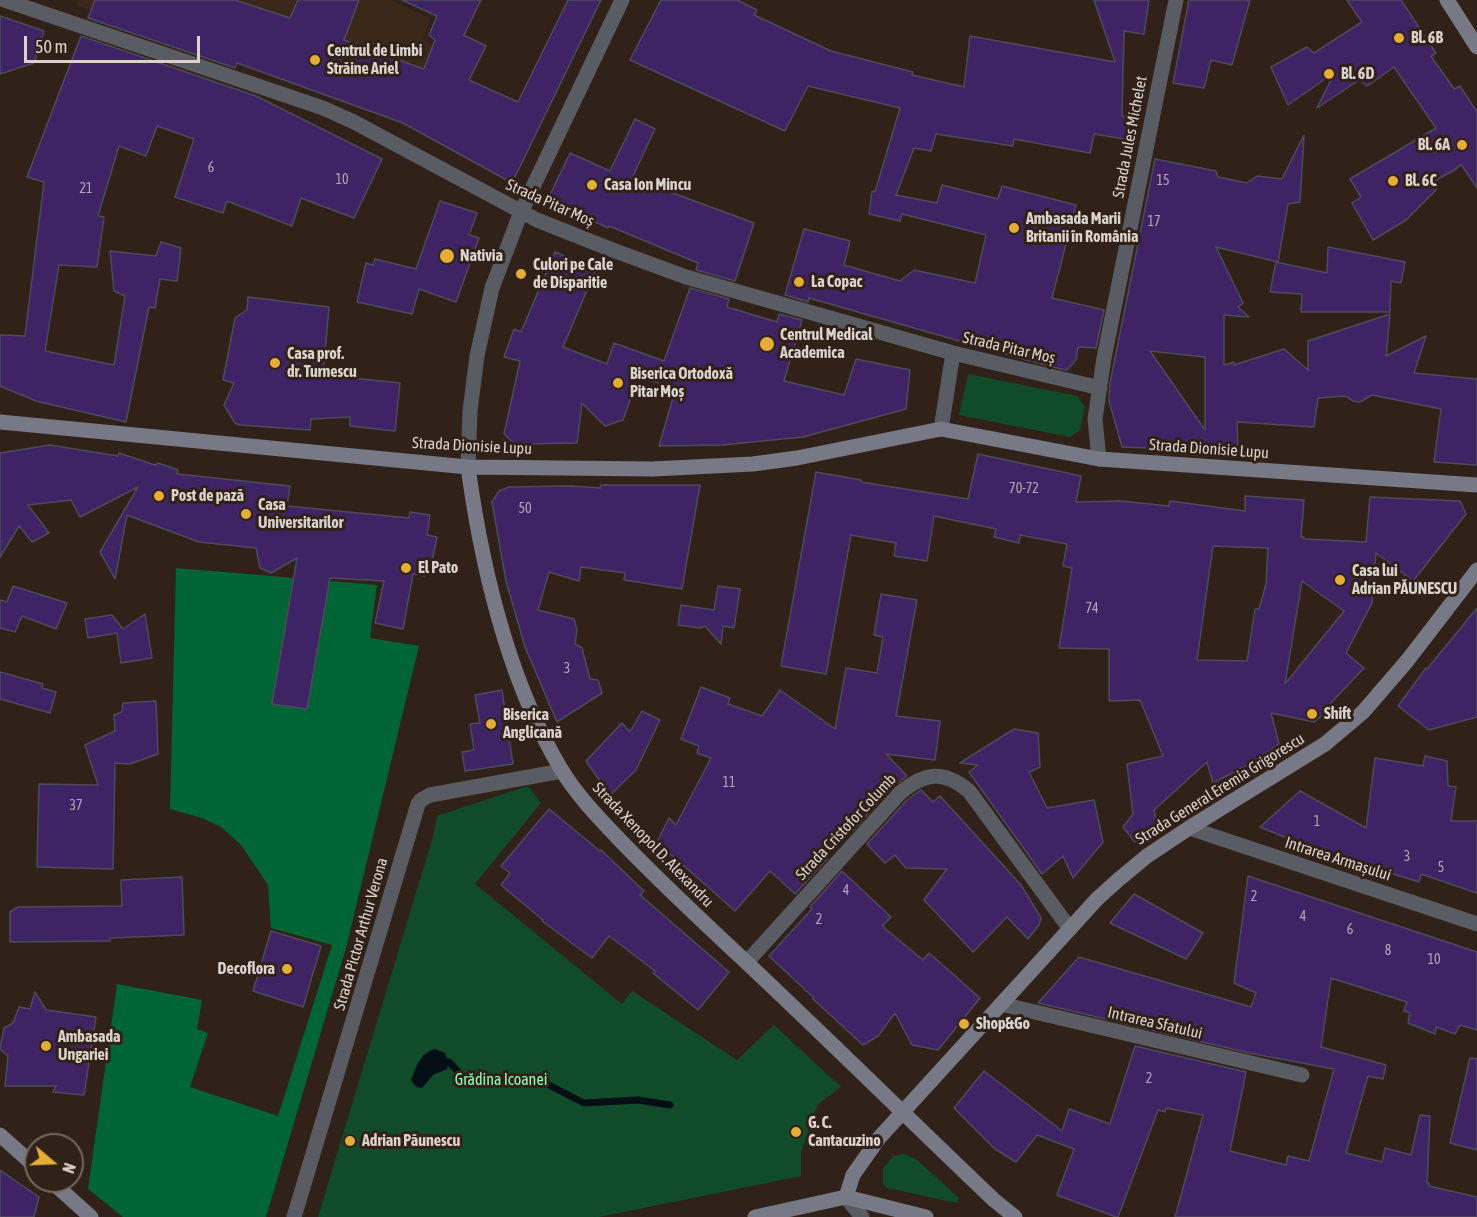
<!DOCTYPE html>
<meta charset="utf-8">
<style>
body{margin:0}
#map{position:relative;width:1477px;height:1217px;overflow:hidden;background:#312219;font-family:"Asap Condensed",sans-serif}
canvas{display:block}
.north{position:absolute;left:24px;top:1133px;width:60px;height:60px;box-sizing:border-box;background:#312219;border:2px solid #756861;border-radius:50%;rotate:109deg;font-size:16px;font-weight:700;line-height:24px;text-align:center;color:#dcd2cc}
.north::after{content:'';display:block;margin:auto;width:21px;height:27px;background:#e5ad36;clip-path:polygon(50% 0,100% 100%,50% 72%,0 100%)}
.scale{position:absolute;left:24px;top:36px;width:176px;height:27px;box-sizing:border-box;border:3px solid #dcd2cc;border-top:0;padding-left:8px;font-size:18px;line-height:21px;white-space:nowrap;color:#dcd2cc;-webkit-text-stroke:4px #312219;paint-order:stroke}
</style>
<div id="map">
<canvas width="1477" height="1217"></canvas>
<div class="north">N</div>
<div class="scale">50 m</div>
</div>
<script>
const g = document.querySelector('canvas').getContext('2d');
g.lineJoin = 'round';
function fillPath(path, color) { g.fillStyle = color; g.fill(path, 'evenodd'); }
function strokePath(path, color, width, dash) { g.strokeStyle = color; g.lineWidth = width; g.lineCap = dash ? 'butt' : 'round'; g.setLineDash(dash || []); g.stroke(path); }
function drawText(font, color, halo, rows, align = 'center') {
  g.font = font + ' "Asap Condensed",sans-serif'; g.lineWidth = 6; g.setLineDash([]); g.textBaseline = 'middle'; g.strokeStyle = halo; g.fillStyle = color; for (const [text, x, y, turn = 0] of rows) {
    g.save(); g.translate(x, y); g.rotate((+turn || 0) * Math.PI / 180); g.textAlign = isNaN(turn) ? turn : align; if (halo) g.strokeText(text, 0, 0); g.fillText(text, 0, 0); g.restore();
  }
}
const built = new Path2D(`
 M78 0H391L430 18 423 39 433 45 403 123 76 5Z`);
const green = new Path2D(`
 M968 374 1077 396 1085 407 1080 430 1070 437 959 415Z
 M528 786 541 803 475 884 622 1004 632 991 737 1060 774 1025 841 1087 818 1104 801 1152V1176L599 1217H318L434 833 437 816Z
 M905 1154 917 1160 959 1198 957 1203 887 1188 883 1183V1169L893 1156Z`);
const forest = new Path2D(`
 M176 568 377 585 370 638 419 646 346 948 266 1217H123L88 1189 117 984 202 1000 197 1029 208 1033 190 1087 278 1116 332 945 271 928 268 885 241 845 221 827 202 818 170 809Z`);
const water = new Path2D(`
 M435 1049 445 1053 449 1062 447 1069 433 1075 422 1088 416 1087 411 1080C417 1066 419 1054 435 1049Z`);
const stream = new Path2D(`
 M449 1062 462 1076 541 1081 584 1103 638 1100 670 1105`);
const building = new Path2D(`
 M95 0H235L290 18 298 0H359L344 40 424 69 435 40 429 35 437 16 402 0H481L464 35 486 46 469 80 518 102 568 0H601L512 183 403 123 237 63 235 68 88 18Z
 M661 0H737L757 10 754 15 831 51 913 72 912 75 964 87 970 36 1115 62 1094 0H1149L1144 34 1124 31 1122 116 1128 117 1125 139 1094 134 1090 153 1014 139 1013 146 936 134 931 151 914 148 896 195 937 203 942 185 998 199 1002 186 1076 205 1052 298 1104 310 1096 348 1078 347 1076 360 1067 370H1065L1026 360 809 298 808 302 785 295 804 229 850 241 844 265 900 281 914 270 975 283 986 235 902 214 900 221 869 214 872 191 875 192 900 108 808 86 785 131 630 60Z
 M1189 0H1250L1232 65 1211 60 1204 88 1173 83Z
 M1347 0H1401L1436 53 1431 56 1454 89 1460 86 1477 112V188L1461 164 1456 169 1431 183 1436 190 1406 220 1373 240 1352 203 1361 197 1350 179 1436 128 1394 67 1367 86 1359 80 1317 108 1335 72 1288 105 1271 67 1307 47 1314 53 1362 22Z
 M0 16 44 31 34 63 0 74Z
 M81 36 256 96 382 159 354 218 301 198 292 226 227 201 223 213 175 197 194 139 157 126 146 156 119 146 98 216 104 217 97 267 59 265 45 351 114 365 125 296 114 291 110 251 156 256 161 242 181 248 177 281 160 279 155 308 149 307 126 422 36 401 0 386V335L25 336 44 182 27 177Z
 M635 119 655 129 632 178 754 223 735 281 696 270 698 263 609 226 608 228 548 199 570 153 610 171Z
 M1304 135 1300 202 1288 204 1278 262 1216 247 1243 303 1238 307 1249 317 1224 315V365L1234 362V365L1284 349 1308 370V341L1390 314 1386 356 1426 336 1414 373 1477 379V465L1434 462 1441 409 1372 395 1360 402 1353 401 1345 396 1318 398 1314 427 1237 422 1238 451 1122 447 1109 401 1110 383 1155 159 1216 171 1218 177 1247 183 1257 176 1282 179ZM1150 351 1205 357V430Z
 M440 201 477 213 469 235 479 238 456 302 419 289 412 314 357 302 366 263 373 265 375 259 416 269Z
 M1328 247 1405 262 1401 283 1391 281 1390 312H1301L1302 294 1270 292 1276 262 1327 273Z
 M555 252 596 269 563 347 607 364 614 343 664 361 690 288 729 299 727 307 777 322 779 314 802 320 784 381 844 395 856 359 910 370 906 409 803 437 722 445 659 446 676 387 638 378 623 420 605 426 582 403 577 443 515 444 504 434 520 361 504 357 514 329 521 332Z
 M248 297 329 307 323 375 400 383 395 431 350 426V417L311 419 310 430 240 425 235 423 224 405 234 383 223 380 235 318 247 310Z
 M50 445 118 456 119 453 155 465 158 463 178 470 177 474 290 486 287 506 409 518 410 512 430 515 427 535 437 537 432 561 428 560 424 576 413 574 403 629 375 623 384 581 330 578 307 709 272 704 297 558 271 573 260 568 256 548 199 542 127 515 115 579 100 552 138 487 80 517 71 500 28 505 49 533 32 542 19 526 0 557V453Z
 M978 454 1081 476 1076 502 1121 501 1169 506 1170 501 1245 511V496L1304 500 1301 537H1304V539L1366 542 1370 497 1460 501 1466 514 1413 581 1376 553 1372 603 1346 653 1364 668 1326 708 1330 709 1314 722 1271 713 1279 744 1253 762 1213 783 1207 762 1154 810 1158 828 1135 842 1123 827 1133 814 1127 764 1163 756 1140 700 1109 701V649L1059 648 1072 568 1063 566 1067 544 1020 535 1019 543 994 537 996 529 934 516 927 561 894 556 896 543 851 535 826 674 781 666 816 472 861 480V482L968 499ZM1213 546 1268 548 1266 584 1259 609H1255L1247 661 1197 660ZM1302 581 1344 611 1285 684Z
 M601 485H700L682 589 624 580 625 573 581 567 579 581 549 572 538 610 574 619 577 630 575 644 582 648 590 679 598 680 602 693 557 722 525 647 506 581 492 502 499 491 509 487 571 486 600 488Z
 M13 586 67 603 56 629 22 616 15 632 0 628V600L7 602Z
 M718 586 740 589 734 628 723 626 721 644 705 626 701 628 678 625 681 605 714 610Z
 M881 594 917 600 896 716 940 721 935 760 886 754 907 776 893 786 853 831 847 825 822 853 828 858 795 894 770 871 735 911 682 864 681 866 658 840 669 818 676 825 711 758 697 753 699 746 681 739 701 687 730 698 728 704 762 716 780 690 835 729 846 668 877 673 883 637 874 635Z
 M1477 608V717L1429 730 1398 706 1426 668 1427 669Z
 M145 614 152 658 121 663 117 633 88 638 85 619 112 615 123 629Z
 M0 672 43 684 42 688 56 692 50 713 0 699Z
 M502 690 513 764 465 771 462 752 474 750 470 724 480 723 475 695Z
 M156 701 158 754 130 764 115 763 113 869 37 867 39 784 98 785 85 745 115 731 114 715 122 712 123 703Z
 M642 711 660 720 636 770 610 795 586 761 622 723 630 732Z
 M1014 729 1038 733 1040 767 1029 772 1047 808 1094 800 1103 842 1073 878 1063 856 1042 874 969 772 978 765 960 763Z
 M1425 756 1447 761 1448 786 1456 787 1451 821H1477V893L1421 874 1419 882 1314 849 1260 827 1300 791 1366 828 1375 758 1423 766Z
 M921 790 933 802 940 796 1021 885 1041 918 1039 925 1028 939 1007 917 973 952 924 900 947 869 906 868 895 855 885 863 867 844 907 800Z
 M549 809 600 851 601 850 644 891 640 895 729 972 698 1010 653 973 655 971 609 936 592 958 542 921 543 920 501 885 510 873 501 866Z
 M842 871 891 917 882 926 923 960 929 953 980 998 938 1050 912 1045 895 1013 878 1036 863 1045 813 999 814 998 769 956 812 909 810 907Z
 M1248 876 1477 952V1030L1460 1025 1455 1034 1436 1027 1435 1034 1408 1023 1410 1013 1404 1011 1407 1002 1331 978 1321 1047 1386 1065 1383 1079 1368 1076 1346 1153 1382 1162 1385 1148 1411 1155 1420 1115 1430 1116 1427 1183H1429V1186L1477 1197V1217H1175L1203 1115 1166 1108 1165 1112 1158 1110 1118 1217H1116L1057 1195 1074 1149 1037 1135 1016 1162 995 1149 954 1108 984 1071 1062 1131 1069 1109 1110 1124 1135 1046 1246 1072 1230 1151 1286 1165 1288 1156 1309 1161 1334 1069 1249 1053 1038 1003 1079 957 1251 1007 1256 993 1234 983Z
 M182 877 184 935 110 938V941L10 942V912L18 907 122 906 121 880Z
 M1134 894 1203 933 1186 959 1110 923Z
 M271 931 321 946 303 1007 253 991Z
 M35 992 46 1010 96 1017 84 1095 53 1092 56 1086H5L8 1056 0 1049 4 1028 13 1023 19 1007 30 1009Z
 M1470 1058 1477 1059V1150L1450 1143Z
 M0 1170 39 1197 34 1217H0Z`);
const street = new Path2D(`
 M4 0 323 108 354 122 537 220 610 249 686 277 953 353 1100 388
 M941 429 953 353
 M1099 459 1095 419 1104 358 1176 0
 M468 467 470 411 477 356 492 288 521 212 622 0
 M1189 828 1477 924
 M747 962 900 793C925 772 944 770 969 791L1070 929
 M1001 1004 1302 1075
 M846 1197 862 1217
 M294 1217 418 804 421 800 430 795 562 771`);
const secondary = new Path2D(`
 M1447 0 1477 47
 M0 422 468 467 653 469 753 464 797 458 941 429 1099 459 1477 485
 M468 467C482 569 508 680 561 769 576 794 597 816 617 837 658 880 701 920 745 961 829 1040 911 1121 994 1200L1015 1217
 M0 1135 36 1167
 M51 1181 91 1217
 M846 1197 853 1175 879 1138 1097 899 1118 880 1147 856 1189 828 1325 744 1363 712 1407 661 1477 570
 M755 1217 846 1197 926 1217`);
const markers = [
 [1399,38,6,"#e5ad36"],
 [315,60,6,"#e5ad36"],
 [1329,74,6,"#e5ad36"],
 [1462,145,6,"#e5ad36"],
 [1393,181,6,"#e5ad36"],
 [592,185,6,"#e5ad36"],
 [1014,228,6,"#e5ad36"],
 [447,256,8,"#e5ad36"],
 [521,274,6,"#e5ad36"],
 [799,282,6,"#e5ad36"],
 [767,344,8,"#e5ad36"],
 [275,363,6,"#e5ad36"],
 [618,383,6,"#e5ad36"],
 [159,496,6,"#e5ad36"],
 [246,514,6,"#e5ad36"],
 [406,568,6,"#e5ad36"],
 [1340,580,6,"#e5ad36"],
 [1312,714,6,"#e5ad36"],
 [491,724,6,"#e5ad36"],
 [287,969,6,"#e5ad36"],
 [964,1024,6,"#e5ad36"],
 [46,1046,6,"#e5ad36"],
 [796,1132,6,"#e5ad36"],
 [350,1141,6,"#e5ad36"]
];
const numberNames = [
 ["6",211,168],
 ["10",342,180],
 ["15",1163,181],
 ["21",86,189],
 ["17",1154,222],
 ["70-72",1024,489],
 ["50",525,509],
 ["74",1092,609],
 ["3",567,669],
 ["11",729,783],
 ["37",76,806],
 ["1",1317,822],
 ["3",1407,857],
 ["5",1441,868],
 ["4",846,891],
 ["2",1254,897],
 ["4",1303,917],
 ["2",819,920],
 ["6",1350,930],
 ["8",1388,951],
 ["10",1434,960],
 ["2",1149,1079]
];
const poiNames = [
 ["Bl. 6B",1411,38],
 ["Centrul de Limbi",327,51],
 ["Străine Ariel",327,69],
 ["Bl. 6D",1341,74],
 ["Bl. 6A",1450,145,"right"],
 ["Bl. 6C",1405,181],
 ["Casa Ion Mincu",604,185],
 ["Ambasada Marii",1026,219],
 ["Britanii în România",1026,237],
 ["Nativia",460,256],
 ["Culori pe Cale",533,265],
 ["de Disparitie",533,283],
 ["La Copac",811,282],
 ["Centrul Medical",780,335],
 ["Academica",780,353],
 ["Casa prof.",287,354],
 ["dr. Turnescu",287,372],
 ["Biserica Ortodoxă",630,374],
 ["Pitar Moș",630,392],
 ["Post de pază",171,496],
 ["Casa",258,505],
 ["Universitarilor",258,523],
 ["El Pato",418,568],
 ["Casa lui",1352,571],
 ["Adrian PĂUNESCU",1352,589],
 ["Shift",1324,714],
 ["Biserica",503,715],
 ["Anglicană",503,733],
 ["Decoflora",275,969,"right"],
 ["Shop&Go",976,1024],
 ["Ambasada",58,1037],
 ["Ungariei",58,1055],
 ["G. C.",808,1123],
 ["Cantacuzino",808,1141],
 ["Adrian Păunescu",362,1141]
];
const streetNames = [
 ["Strada Jules Michelet",1130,137,-79],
 ["Strada Pitar Moș",550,203,24],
 ["Strada Pitar Moș",1009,348,13],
 ["Strada Dionisie Lupu",472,446,3],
 ["Strada Dionisie Lupu",1209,449,4],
 ["Strada General Eremia Grigorescu",1220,789,-32],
 ["Strada Cristofor Columb",846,827,-47],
 ["Strada Xenopol D. Alexandru",653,845,46],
 ["Intrarea Armașului",1338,859,18],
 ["Strada Pictor Arthur Verona",361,934,-74],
 ["Intrarea Sfatului",1155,1023,13]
];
const parkNames = [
 ["Grădina Icoanei",501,1080]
];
fillPath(built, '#3c281a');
fillPath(green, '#104b2a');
fillPath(forest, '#006535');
fillPath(water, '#030e15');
strokePath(stream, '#030e15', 7);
fillPath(building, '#3e2365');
strokePath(building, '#4f4a5b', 1.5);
strokePath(street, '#5a5c63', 15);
strokePath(secondary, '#777986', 15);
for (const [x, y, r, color] of markers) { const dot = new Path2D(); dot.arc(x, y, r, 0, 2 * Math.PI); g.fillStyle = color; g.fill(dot); strokePath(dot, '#312219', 2); }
drawText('14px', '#b4a6b2', null, numberNames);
drawText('bold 16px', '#dcd2cc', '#312219', poiNames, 'left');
drawText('16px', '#dcd2cc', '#312219', streetNames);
drawText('16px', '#8efcb4', '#312219', parkNames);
</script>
